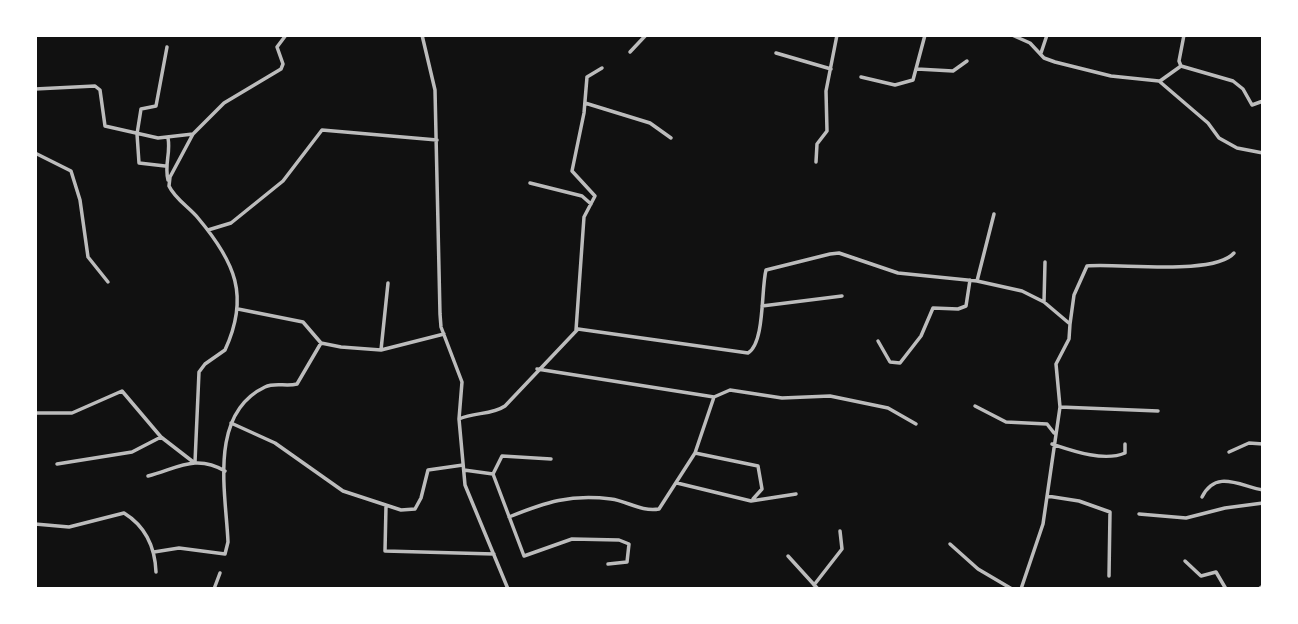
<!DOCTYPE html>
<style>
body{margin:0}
#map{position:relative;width:1298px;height:624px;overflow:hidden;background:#111;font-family:"PT Sans Narrow",sans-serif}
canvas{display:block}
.frame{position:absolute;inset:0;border:37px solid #fff;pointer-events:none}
</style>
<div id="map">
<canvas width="1298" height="624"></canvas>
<div class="frame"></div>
</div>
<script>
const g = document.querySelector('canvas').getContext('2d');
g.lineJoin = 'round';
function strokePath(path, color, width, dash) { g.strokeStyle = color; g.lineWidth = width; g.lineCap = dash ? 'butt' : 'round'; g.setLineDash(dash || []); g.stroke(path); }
const minor = new Path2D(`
 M422 35 435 90 440 314 441 327 462 382 459 419 465 485 508 589
 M1012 35 1030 43 1044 58 1055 62 1111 76 1159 81 1208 123 1219 138 1237 148 1263 153
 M1184 35 1179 61 1181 66 1233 81 1243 89 1252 105 1263 101
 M630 52 646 35
 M776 53 831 69
 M1041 53 1047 35
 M917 69 953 71 967 61
 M861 77 895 85 913 80 925 35
 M1160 81 1181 66
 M35 89 95 86 100 90 105 126 158 138 193 134 224 103 281 69 283 64 277 47 286 35
 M585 103 650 123 671 138
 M193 134 170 177 169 186C175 199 189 207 198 218 235 262 250 296 225 350L205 364 199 372 195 462
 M168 138C171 153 164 164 168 180
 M35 153 71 171 80 200 88 257 108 282
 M816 162 817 144 827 131 826 91 837 35
 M165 166 139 163 137 134 141 109 156 106 167 47
 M530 183 582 196 591 204
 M208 230 231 223 283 181 322 130 437 140
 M977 281 994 214
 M1044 302 1045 262
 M762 306 842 296
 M238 309 303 322 321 343 341 347 381 350 444 334
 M1070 324 1074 295 1087 266C1119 263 1214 276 1234 253
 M576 330 584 217 595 196 572 171 584 113 587 77 602 68
 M878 341 890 362 900 363 921 336 933 308 958 309 966 306 970 280
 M381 350 388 283
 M537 369 714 397 730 390 782 398 830 396 888 408 916 424
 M975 406 1006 422 1047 424 1054 433
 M1060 407 1158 411
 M35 413H72L122 391 161 437 192 461
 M459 419C474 412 492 415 505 406L578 329 748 353C765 343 761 289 766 270L830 254 839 253 898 273 977 281 1022 291 1044 302 1070 324 1069 339 1056 364 1060 407 1043 524 1021 589
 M231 423 275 443 343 491 401 510 415 509 421 498 428 470 463 465
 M1052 444C1073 451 1104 462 1125 453V444
 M1229 452 1249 443 1263 444
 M695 453 758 466 762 489 753 499
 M57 464 132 452 161 437
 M464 470 493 474 524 556 572 539 619 540 629 544 627 562 608 564
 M493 474 502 456 551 459
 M148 476C178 468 196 454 225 471
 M677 483 751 501 796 494
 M1047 496 1079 501 1110 512 1109 576
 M1202 497C1216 469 1240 486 1263 490
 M386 506 385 551 494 554
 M1139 514 1186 518 1225 508 1263 503
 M509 517C546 502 570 494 611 499 627 501 641 512 659 509L695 453 714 397
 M35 524 69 527 124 513C145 526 155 547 156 572
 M950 544 978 569 1012 589
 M154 552 179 548 225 554 228 542C226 493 208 414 265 387 275 382 286 387 297 384L321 343
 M788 556 818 589
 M1185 561 1201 576 1216 572 1226 589
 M814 585 842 549 840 531
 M214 589 220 573
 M1259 589 1263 586`);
strokePath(minor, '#bcbcbc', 3.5);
</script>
